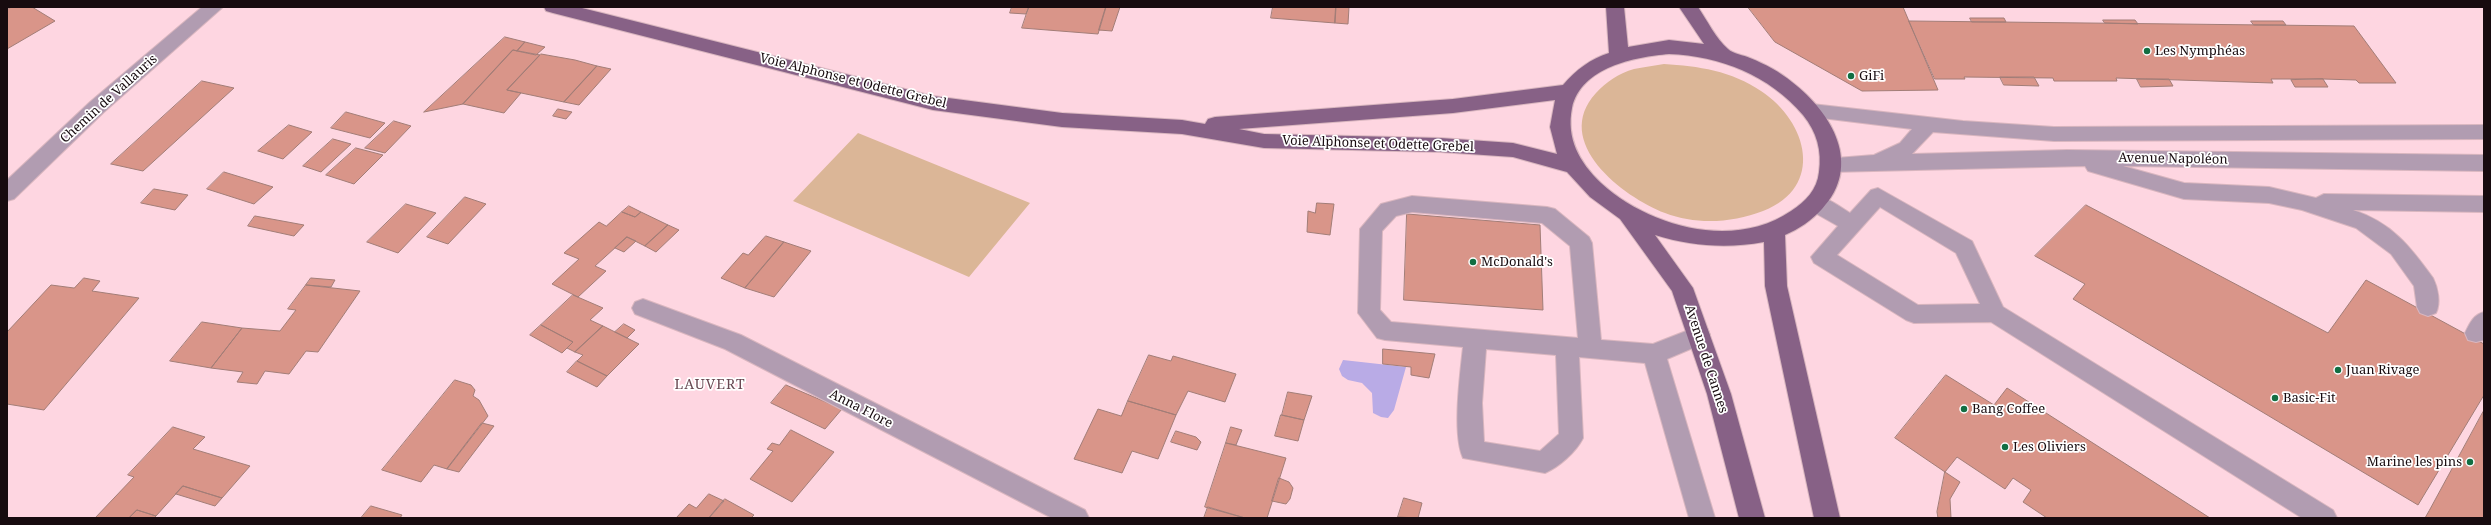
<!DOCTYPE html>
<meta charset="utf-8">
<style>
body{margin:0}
#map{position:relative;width:2491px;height:525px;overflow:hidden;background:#fed6e1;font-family:"Noto Serif",serif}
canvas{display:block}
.frame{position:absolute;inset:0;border:8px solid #170b0f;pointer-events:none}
</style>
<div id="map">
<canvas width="2491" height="525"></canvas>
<div class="frame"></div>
</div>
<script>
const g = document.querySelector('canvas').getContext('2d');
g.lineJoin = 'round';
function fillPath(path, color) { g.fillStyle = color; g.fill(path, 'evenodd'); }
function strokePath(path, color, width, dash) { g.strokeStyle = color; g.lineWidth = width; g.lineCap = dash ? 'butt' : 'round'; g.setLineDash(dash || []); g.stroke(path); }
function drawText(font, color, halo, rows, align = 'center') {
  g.font = font + ' "Noto Serif",serif'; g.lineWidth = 3.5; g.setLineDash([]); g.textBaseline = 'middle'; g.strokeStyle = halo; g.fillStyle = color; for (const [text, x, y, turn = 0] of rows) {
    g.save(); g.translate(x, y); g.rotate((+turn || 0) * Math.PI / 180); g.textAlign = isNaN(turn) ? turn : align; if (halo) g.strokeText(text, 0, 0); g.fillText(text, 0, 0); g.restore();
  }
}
const green = new Path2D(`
 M1664 64C1698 66 1732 71 1761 91 1808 122 1825 187 1763 211 1732 223 1696 225 1665 213 1623 197 1551 142 1596 93 1606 82 1619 73 1634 69 1643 67 1654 66 1664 64Z
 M858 133 1030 203 969 277 793 201Z`);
const water = new Path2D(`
 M1343 360 1406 367 1394 410 1388 418 1381 417 1373 413 1372 393 1362 383 1348 380 1342 376 1339 369Z`);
const building = new Path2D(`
 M12 7H32L55 21 7 49V10Z
 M1012 7H1029L1026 14 1010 13Z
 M1029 7H1106L1098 34 1022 28Z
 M1106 7H1120L1112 31 1099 30Z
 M1273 7H1336L1335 23 1271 18Z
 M1336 7H1349L1348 24 1335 23Z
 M1748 7H1903L1938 90 1862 91 1775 42Z
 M1970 18H2004L2006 22H1972Z
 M2103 20H2135L2138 24 2105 23Z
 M1909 21 2354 26 2396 83H2359L2356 80 2323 79H2271L2273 83 2116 78 2117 81H2054L2053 78 1964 77 1965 79H1935Z
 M2251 21H2283L2286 25H2254Z
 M505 37 525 42 517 51 513 50 463 104 424 112Z
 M525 42 545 47 536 55 517 51Z
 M513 50 540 55 507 90 521 93 504 113 463 104Z
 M541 54 575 60 597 66 564 102 507 90Z
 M597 66 611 69 579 105 564 102Z
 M2000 77H2034L2039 86 2004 85Z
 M2137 79H2169L2173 86 2141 87Z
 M2323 79 2328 87H2295L2291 80Z
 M202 81 234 88 143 171 111 164Z
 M558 109 572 112 566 119 553 116Z
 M346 112 385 123 370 138 331 128Z
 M394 121 411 126 385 153 365 148Z
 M289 125 312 132 283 159 258 151Z
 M333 139 351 144 321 172 303 166Z
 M356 148 383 155 354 184 326 175Z
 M224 172 273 187 254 204 207 189Z
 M154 189 188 195 175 210 141 203Z
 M465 197 486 204 448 244 427 237Z
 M1317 203 1334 204 1330 235 1307 232 1308 211 1315 213Z
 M406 204 436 213 398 253 367 242Z
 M2086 205 2328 333 2366 280 2484 344V395L2418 505 2073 299 2085 284 2035 256Z
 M629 206 641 212 635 217 622 212Z
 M622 212 635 217 641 212 668 225 645 246 627 237 595 266 606 271 578 297 552 284 579 259 564 253 599 222 606 226Z
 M1407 214 1540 225 1543 310 1404 300Z
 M255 216 304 225 294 236 248 226Z
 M668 225 679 230 656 252 645 246Z
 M766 236 784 242 745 288 721 278 743 253 748 255Z
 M627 237 636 241 624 252 615 248Z
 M784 242 811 251 774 297 745 288Z
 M84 278 100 281 92 291 139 298 44 410 7 404V332L51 285 74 288Z
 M311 278 335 280 331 287 306 285Z
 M306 285 360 291 318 352 306 351 289 374 265 371 257 384 237 382 243 372 211 368 242 328 280 331 296 310 288 309Z
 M573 295 603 308 590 320 603 326 575 352 567 348 573 342 541 325Z
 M202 322 242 328 211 368 170 361Z
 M624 324 635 330 627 338 615 332Z
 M541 325 573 342 562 353 530 335Z
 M603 326 639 344 607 376 577 361 583 355 575 352Z
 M1383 349 1435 354 1429 378 1411 375V367L1383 364Z
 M1149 355 1171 361 1173 356 1236 374 1225 402 1188 391 1176 415 1128 401Z
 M577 361 607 376 597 387 567 372Z
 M1946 375 1994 405 2007 388 2210 518H2047L2023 502 2031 490 2013 478 2005 489 1957 457 1945 472 1895 438Z
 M455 380 471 385 475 390 473 396 479 400 488 416 447 469 434 465 421 482 382 470Z
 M786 385 842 409 825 429 771 403Z
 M1288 392 1312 396 1304 420 1282 415Z
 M1128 401 1176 415 1158 459 1132 451 1122 473 1074 459 1098 409 1121 416Z
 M2483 412 2484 518H2425L2429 511Z
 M1281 415 1304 420 1298 441 1275 436Z
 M482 423 494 426 459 472 447 469Z
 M173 427 205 437 193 449 250 466 222 498 183 486 156 516 137 510 129 518H95L134 477 128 475Z
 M1231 427 1242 430 1236 445 1226 443Z
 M791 430 834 452 792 502 750 479 773 451 767 449 772 443 779 445Z
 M1176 431 1196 437 1201 442 1197 450 1171 442Z
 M1226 443 1286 458 1267 518H1245L1205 507Z
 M1945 472 1960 482 1950 499 1951 518H1938L1937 512Z
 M1279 478 1289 482 1293 488 1290 499 1286 504 1272 501Z
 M183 486 222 498 215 506 176 494Z
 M709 494 724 501 709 518H676L689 504 696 508Z
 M1404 498 1422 503 1418 518 1398 517Z
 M725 499 754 515 751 518H709Z
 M371 506 402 515 400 518H361Z
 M1208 507 1245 518H1204Z
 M137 510 156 516 154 518H129Z`);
const minor = new Path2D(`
 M202 7H223L104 112 14 199 7 201V180L90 102Z
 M1812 104 1963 121 2054 127 2484 125V139L2054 141 1933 132 1912 154 2067 150 2484 155V171L2123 166 2184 183 2269 187 2316 198 2324 194 2484 196V212L2353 210C2392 223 2410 246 2433 278 2438 288 2441 303 2436 313L2428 316 2420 313 2417 307 2414 286 2391 254 2356 228 2302 210 2269 203 2184 199 2088 171 2085 166 1831 172 1824 169 1821 164 1824 159 1874 155 1900 143 1912 129 1805 116 1802 111 1805 106Z
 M1878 188 1972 241 2003 307 2333 510 2337 518H2302L1991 322 1914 323 1906 320 1814 263 1811 257 1838 226 1808 209 1805 203 1808 197C1823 193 1837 205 1850 213L1871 190ZM1880 207 1956 253 1980 304 1918 305 1837 255Z
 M1412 196 1547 207 1555 209 1589 237 1592 243 1601 340 1653 344 1699 326 1707 328 1710 335 1707 342 1667 359 1715 518H1689L1645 363 1579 357 1583 438C1576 452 1559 467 1545 473L1463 458C1452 434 1460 375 1463 347L1385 340 1377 338 1358 313 1360 229 1381 204ZM1412 212 1542 223 1570 246 1578 338 1391 322 1380 310 1382 231 1396 216ZM1486 349 1556 355 1559 434 1540 451 1484 442 1482 403Z
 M643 299 741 335 1085 510 1089 518H1052L725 349 635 314 632 308 635 302Z
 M2484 312V340L2476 342 2468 340 2465 333C2470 323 2473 315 2484 312Z`);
const major = new Path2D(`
 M544 7H578L933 96 1062 113 1182 120 1205 124 1208 119 1215 117 1453 99 1563 85C1576 70 1590 59 1609 53L1606 7H1624L1628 47 1669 40 1704 44 1679 7H1698C1707 20 1716 39 1728 49 1733 54 1744 55 1750 58 1765 64 1780 72 1792 82 1832 113 1863 165 1822 209 1812 220 1799 229 1785 235L1787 286 1840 518H1814L1765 286 1764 242C1726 249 1691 246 1655 235L1693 288 1731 394 1765 518H1739L1707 394 1672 291 1620 219 1590 197 1567 172 1513 157 1440 152 1264 148 1182 134 1062 127 933 110 553 13 546 11ZM1669 54C1720 56 1769 75 1803 115 1817 132 1822 151 1819 172 1817 190 1806 201 1791 211 1734 250 1649 227 1601 183 1579 162 1566 138 1572 108 1581 67 1635 57 1669 54ZM1555 100 1550 127 1557 154 1513 143 1440 138 1264 134 1239 129 1453 113Z`);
const markers = [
 [2147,51,4,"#126e42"],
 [1851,76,4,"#126e42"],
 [1473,262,4,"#126e42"],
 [2338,370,4,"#126e42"],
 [2275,398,4,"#126e42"],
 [1964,409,4,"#126e42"],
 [2005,447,4,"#126e42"],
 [2470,462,4,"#126e42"]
];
const poiNames = [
 ["Les Nymphéas",2155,51],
 ["GiFi",1859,76],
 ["McDonald's",1481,262],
 ["Juan Rivage",2346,370],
 ["Basic-Fit",2283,398],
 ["Bang Coffee",1972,409],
 ["Les Oliviers",2013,447],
 ["Marine les pins",2462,462,"right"]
];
const streetNames = [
 ["Voie Alphonse et Odette Grebel",853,81,14],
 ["Chemin de Vallauris",109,99,-42],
 ["Voie Alphonse et Odette Grebel",1378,144,2],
 ["Avenue Napoléon",2173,159,1],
 ["Avenue de Cannes",1706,359,72],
 ["Anna Flore",861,409,27]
];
const neighbourhoodNames = [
 ["LAUVERT",710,385]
];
fillPath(green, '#dbb697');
fillPath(water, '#b9abe6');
fillPath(building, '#d99589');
strokePath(building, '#a27d77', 1);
strokePath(minor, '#d9b6bf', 2);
strokePath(major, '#d9b6bf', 2);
fillPath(minor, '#b19cb1');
fillPath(major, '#876186');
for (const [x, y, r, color] of markers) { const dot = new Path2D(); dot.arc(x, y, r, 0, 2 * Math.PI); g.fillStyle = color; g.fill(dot); strokePath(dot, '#fff', 1.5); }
drawText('13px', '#170b0f', '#fff', poiNames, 'left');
drawText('13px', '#170b0f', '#fff', streetNames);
g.letterSpacing = '1px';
drawText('14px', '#694852', '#fff', neighbourhoodNames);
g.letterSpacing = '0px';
</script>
